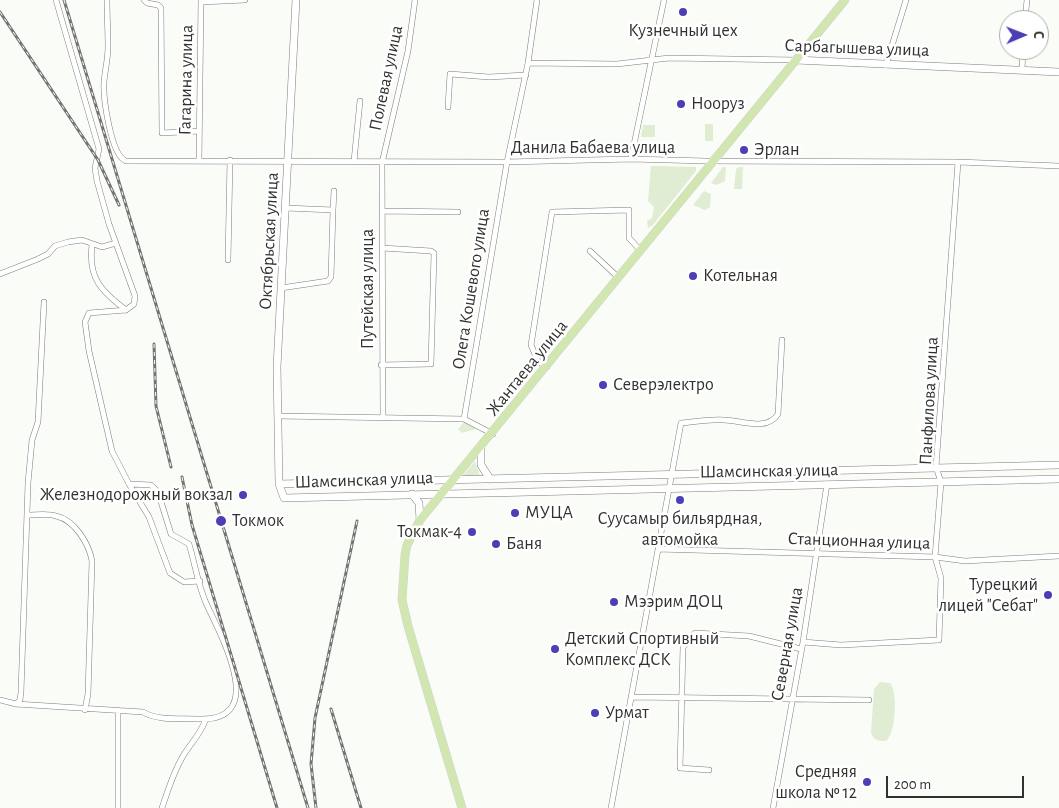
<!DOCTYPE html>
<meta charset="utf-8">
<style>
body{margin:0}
#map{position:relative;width:1059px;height:808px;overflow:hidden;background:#fafcf7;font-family:"Alegreya Sans",sans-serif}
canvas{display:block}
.north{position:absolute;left:999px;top:10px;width:50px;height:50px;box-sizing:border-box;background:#fff;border:1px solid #adadac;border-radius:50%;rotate:89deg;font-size:14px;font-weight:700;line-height:20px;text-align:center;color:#313230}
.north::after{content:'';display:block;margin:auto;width:18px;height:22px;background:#4b3fb6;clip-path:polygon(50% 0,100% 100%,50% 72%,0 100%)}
.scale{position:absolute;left:886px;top:776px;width:138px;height:22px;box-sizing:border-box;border:2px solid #313230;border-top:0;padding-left:6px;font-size:15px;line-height:18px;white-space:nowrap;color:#313230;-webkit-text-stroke:4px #fff;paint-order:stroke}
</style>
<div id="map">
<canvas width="1059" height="808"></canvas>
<div class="north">С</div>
<div class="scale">200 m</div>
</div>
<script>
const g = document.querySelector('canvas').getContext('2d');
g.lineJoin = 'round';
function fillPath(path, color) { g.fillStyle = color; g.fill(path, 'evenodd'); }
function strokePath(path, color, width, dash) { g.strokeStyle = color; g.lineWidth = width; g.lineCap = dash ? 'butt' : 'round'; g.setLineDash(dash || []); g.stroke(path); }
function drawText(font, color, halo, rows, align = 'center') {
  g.font = font + ' "Alegreya Sans",sans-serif'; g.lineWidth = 5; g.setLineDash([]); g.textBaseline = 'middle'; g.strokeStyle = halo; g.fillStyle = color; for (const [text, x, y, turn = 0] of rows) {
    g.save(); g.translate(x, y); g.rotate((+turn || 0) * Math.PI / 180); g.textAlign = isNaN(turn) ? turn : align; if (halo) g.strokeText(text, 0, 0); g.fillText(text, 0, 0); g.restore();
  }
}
const green = new Path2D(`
 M705 124H713V141H705Z
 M643 125H655V137H641Z
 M651 166 696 167V171L653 225 648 228 647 221 652 218 654 207 648 201Z
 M723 167H726L725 181 717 185 711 183Z
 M739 167H743L742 189H734L736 169Z
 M704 191 711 194 710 207 705 210 693 205Z
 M465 421 466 422 476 429 462 433 458 429Z
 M475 461 480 476 461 478Z
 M880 682 890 683C898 692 896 733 886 741 879 741 874 741 871 733L874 689Z`);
const street = new Path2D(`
 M107 0C107 16 108 31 108 47 108 59 105 70 104 82 103 98 111 156 126 161L507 162 631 159 706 161 958 162 1059 166
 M144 0 147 3 158 5 161 8 162 133 199 131
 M201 2 245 0
 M1025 20 1027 0
 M528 63 617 64 669 58 796 60
 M886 65 906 0
 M1022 70 1023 50
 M448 107 450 74 489 77 526 75
 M631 159 664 0
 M199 160 201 0
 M354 161 360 101
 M333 210 334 191
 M382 211 458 212
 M92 245C88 278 101 291 126 310
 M590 251 619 278
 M228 260 230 160
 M0 274 38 259 48 254 55 246 68 242 82 240 102 247 116 243
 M281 288 328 281 331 277 333 210 286 208
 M381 365 431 364 434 253 431 251 382 248
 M547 367 538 361 531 345 552 212 629 210V238L641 251
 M278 416 464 419 493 434
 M383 416 382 163 408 51 415 0
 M464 419 507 162 528 63 537 0
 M129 484 149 517 170 573 184 582 200 581
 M28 515C37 515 48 513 56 516 75 520 89 544 92 561L88 694 85 710
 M658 549 935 557 965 561 1059 556
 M803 642 841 645 939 640 941 578 935 557 941 482 936 467 958 162
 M631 697 869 700
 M0 700 16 704 143 712C158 721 181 718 199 719 270 722 220 634 206 603 198 585 195 564 189 544L171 534 158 492 151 485 129 484 112 451 89 351 85 322 89 313 126 310 134 304 135 296 109 224 97 181 95 168 99 149 56 0
 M16 704 20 700 21 692 28 483 32 440 38 422 44 302
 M709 770 680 768 683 647 695 633 749 636 801 649
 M118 808V710
 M162 808C168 790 173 773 183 756 192 741 199 737 206 719
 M611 808 681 423C695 422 710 419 724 420 740 420 767 432 778 414L782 340
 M773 808 803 642 827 484`);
const secondary = new Path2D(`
 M296 0 277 367 279 484 284 498 1059 479
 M796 60 1059 72
 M481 448V465L490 479
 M279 484 1059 465
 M412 494 419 503 420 520`);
const primary = new Path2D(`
 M462 808 408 626 402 600 405 555 407 545 420 520 845 0`);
const rail = new Path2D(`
 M64 0 308 808
 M0 12 98 160 119 205
 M154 344 156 406 171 467
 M182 477 192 525 277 808
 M331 709 361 808
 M316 808 311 764 315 718 357 521`);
const markers = [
 [683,12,5,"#4b3fb6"],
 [681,104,5,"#4b3fb6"],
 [744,150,5,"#4b3fb6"],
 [693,276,5,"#4b3fb6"],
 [603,385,5,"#4b3fb6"],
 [243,495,5,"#4b3fb6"],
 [680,500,5,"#4b3fb6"],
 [515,513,5,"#4b3fb6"],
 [221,521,6,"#4b3fb6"],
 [472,532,5,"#4b3fb6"],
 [496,544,5,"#4b3fb6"],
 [1048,595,5,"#4b3fb6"],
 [614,602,5,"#4b3fb6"],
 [555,649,5,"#4b3fb6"],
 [595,713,5,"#4b3fb6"],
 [867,782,5,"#4b3fb6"]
];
const poiNames = [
 ["Кузнечный цех",683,31,"center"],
 ["Нооруз",691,104],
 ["Эрлан",754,150],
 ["Котельная",703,276],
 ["Северэлектро",613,385],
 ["Железнодорожный вокзал",233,495,"right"],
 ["МУЦА",525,513],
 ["Суусамыр бильярдная,",680,519,"center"],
 ["автомойка",680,540,"center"],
 ["Токмок",232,521],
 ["Токмак-4",462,532,"right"],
 ["Баня",506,544],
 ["Турецкий",1038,585,"right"],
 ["лицей \"Себат\"",1038,606,"right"],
 ["Мээрим ДОЦ",624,602],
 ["Детский Спортивный",565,639],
 ["Комплекс ДСК",565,660],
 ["Урмат",605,713],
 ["Средняя",857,772,"right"],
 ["школа № 12",857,793,"right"]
];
const streetNames = [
 ["Сарбагышева улица",857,48,2],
 ["Полевая улица",386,78,-78],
 ["Гагарина улица",186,80,-89],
 ["Данила Бабаева улица",593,148],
 ["Октябрьская улица",269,241,-87],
 ["Путейская улица",368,289,-90],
 ["Олега Кошевого улица",471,289,-81],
 ["Жантаева улица",527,368,-51],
 ["Панфилова улица",929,401,-87],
 ["Шамсинская улица",769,471,-1],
 ["Шамсинская улица",364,480,-2],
 ["Станционная улица",859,541,2],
 ["Северная улица",787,644,-80]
];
fillPath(green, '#e1edd2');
strokePath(street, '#7b7d79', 6);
strokePath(secondary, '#7b7d79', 8);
strokePath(primary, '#d6d6d6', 9);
strokePath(street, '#fff', 5);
strokePath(secondary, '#fff', 7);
strokePath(primary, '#d1e6b0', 8);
strokePath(rail, '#737471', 3);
strokePath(rail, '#fff', 1, [4]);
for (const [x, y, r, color] of markers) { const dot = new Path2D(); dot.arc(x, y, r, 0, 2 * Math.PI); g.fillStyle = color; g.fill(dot); strokePath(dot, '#fff', 2); }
drawText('18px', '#313230', '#fff', poiNames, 'left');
drawText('18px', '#313230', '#fff', streetNames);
</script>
